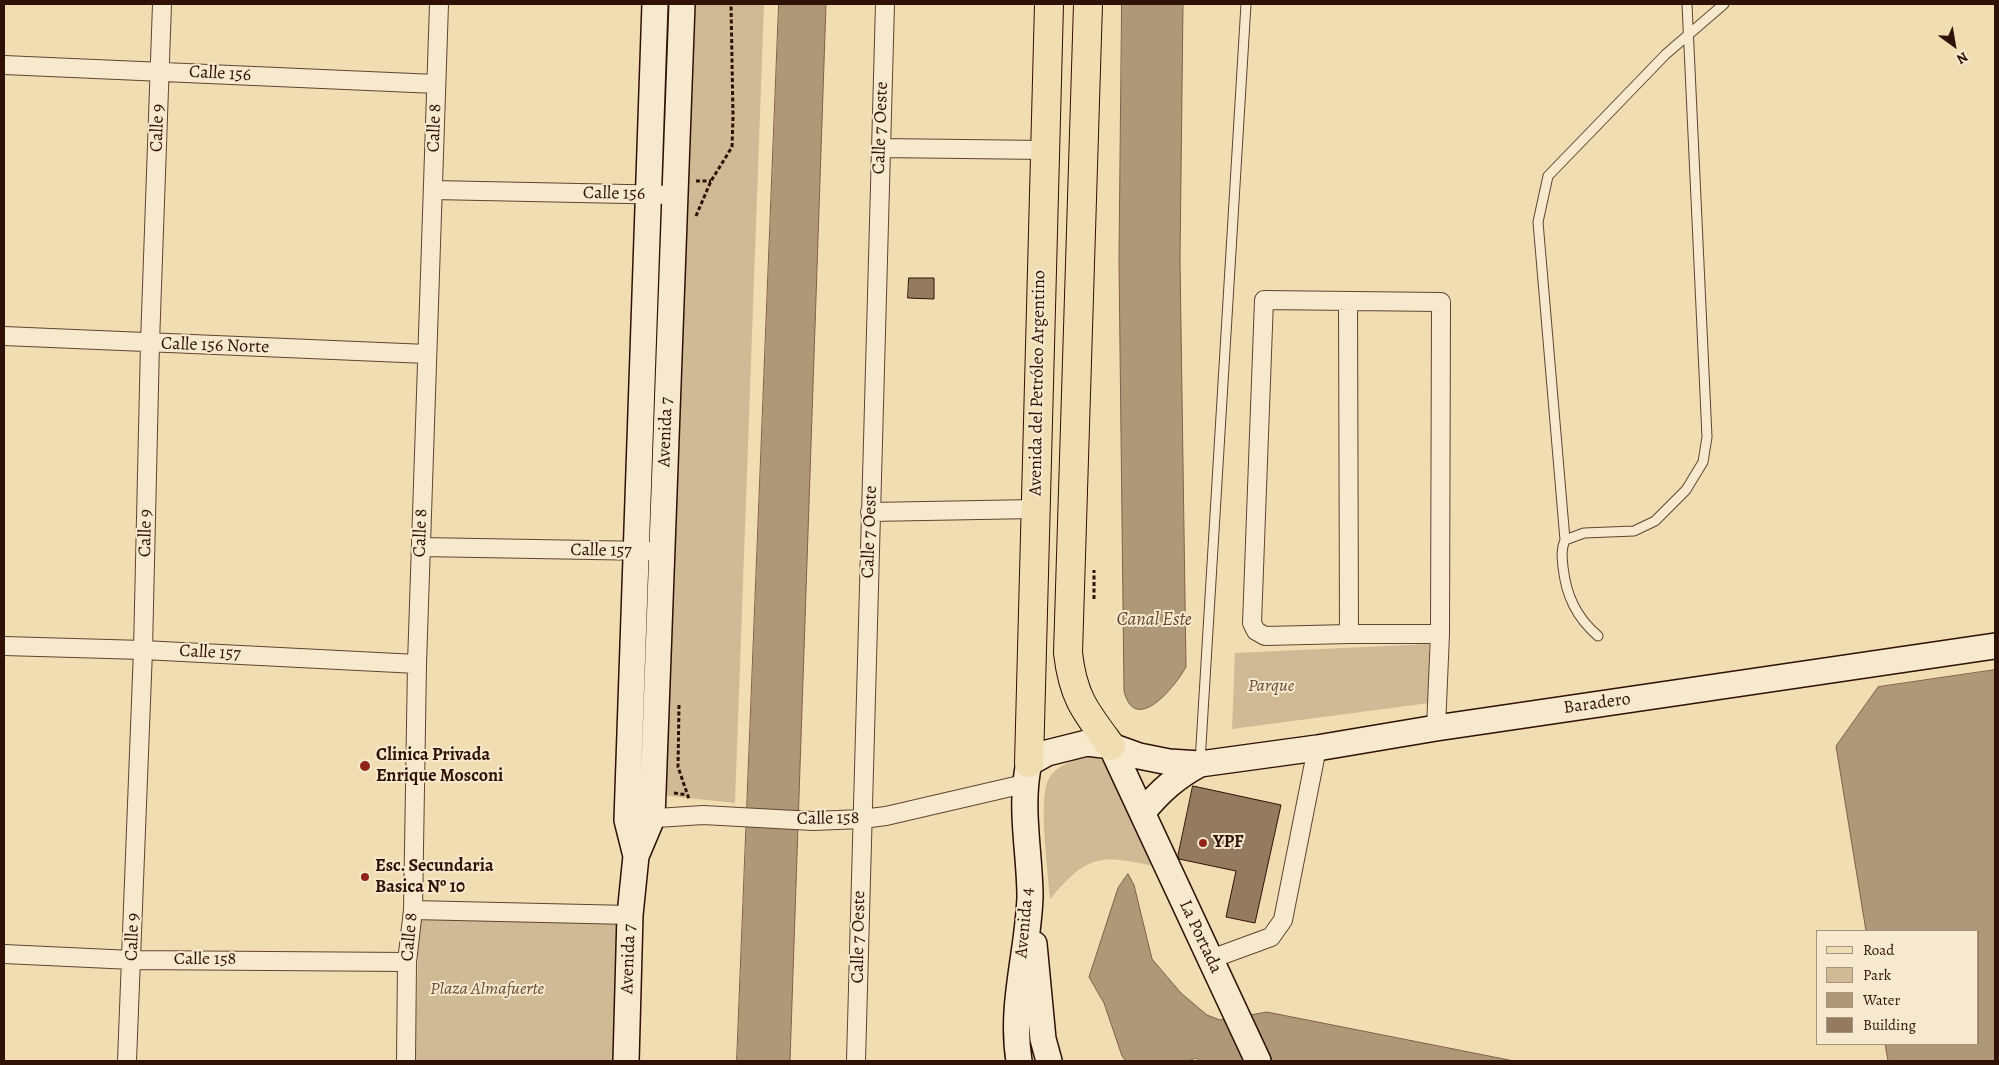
<!DOCTYPE html>
<meta charset="utf-8">
<style>
body{margin:0}
#map{position:relative;width:1999px;height:1065px;overflow:hidden;background:#f1ddb2;font-family:Alegreya,serif}
canvas{display:block}
.frame{position:absolute;inset:0;border:5px solid #2f1105;pointer-events:none}
.legend{position:absolute;left:1816px;top:930px;width:162px;height:115px;box-sizing:border-box;background:#f6e9cd;border:1px solid #a6937d;margin:0;padding:6px 9px;list-style:none;font-size:15px;color:#2f1105}
.legend li{display:flex;align-items:center;gap:10px;height:25px}
.legend b{width:25px;border:1px solid #a6937d}
.north{position:absolute;left:1929px;top:20px;width:50px;height:50px;-webkit-text-stroke:4px #f6e9cd;paint-order:stroke;rotate:148deg;font-size:14px;font-weight:700;line-height:20px;text-align:center;color:#2f1105}
.north::after{content:'';display:block;margin:auto;width:18px;height:22px;background:#2f1105;clip-path:polygon(50% 0,100% 100%,50% 72%,0 100%)}
</style>
<div id="map">
<canvas width="1999" height="1065"></canvas>
<div class="frame"></div>
<ul class="legend">
<li><b style="height:6px;background:#f1ddb2"></b>Road</li>
<li><b style="height:14px;background:#d0ba95"></b>Park</li>
<li><b style="height:14px;background:#af9877"></b>Water</li>
<li><b style="height:14px;background:#947b5f"></b>Building</li>
</ul>
<div class="north">N</div>
</div>
<script>
const g = document.querySelector('canvas').getContext('2d');
g.lineJoin = 'round';
function fillPath(path, color) { g.fillStyle = color; g.fill(path, 'evenodd'); }
function strokePath(path, color, width, dash) { g.strokeStyle = color; g.lineWidth = width; g.lineCap = dash ? 'butt' : 'round'; g.setLineDash(dash || []); g.stroke(path); }
function drawText(font, color, halo, rows, align = 'center') {
  g.font = font + ' Alegreya,serif'; g.lineWidth = 4; g.setLineDash([]); g.textBaseline = 'middle'; g.strokeStyle = halo; g.fillStyle = color; for (const [text, x, y, turn = 0] of rows) {
    g.save(); g.translate(x, y); g.rotate((+turn || 0) * Math.PI / 180); g.textAlign = isNaN(turn) ? turn : align; if (halo) g.strokeText(text, 0, 0); g.fillText(text, 0, 0); g.restore();
  }
}
const green = new Path2D(`
 M686 4H764L735 803 660 795Z
 M1429 644V703L1232 729 1235 653Z
 M1082 756 1104 760 1115 771 1154 866C1099 854 1087 855 1050 899 1048 872 1039 805 1047 783 1052 768 1069 762 1082 756Z
 M419 918 624 924 619 1061H415Z`);
const water = new Path2D(`
 M779 4H826L790 1061H737Z
 M1122 4H1183L1180 260 1186 667C1175 687 1135 736 1124 691L1119 260Z
 M1995 670V1061H1888L1885 1044H1978V931H1866L1836 746 1878 687Z
 M1128 874 1134 885 1152 959 1181 993 1207 1015 1220 1020 1267 1012 1514 1061H1200L1196 1058 1188 1061H1126L1122 1056 1104 1003 1089 977 1118 888Z`);
const building = new Path2D(`
 M909 278H934V299L908 298Z
 M1193 786 1281 805 1255 923 1226 917 1236 871 1179 859 1178 856Z`);
const path = new Path2D(`
 M696 181H711
 M696 216 711 181 732 147 733 117 731 4
 M1094 599V570
 M679 705 678 767 689 799
 M674 793 687 795`);
const lane = new Path2D(`
 M1565 540 1584 533 1634 531 1655 521 1686 490 1703 462 1707 437 1687 4
 M1598 636C1576 617 1566 595 1563 567 1562 557 1561 549 1565 540L1538 222 1548 176 1666 54 1724 4
 M1200 762 1246 4`);
const street = new Path2D(`
 M4 65 436 84
 M881 148 1045 150
 M433 190 675 195
 M1348 301 1349 634
 M4 336 427 354
 M870 512 1035 509
 M421 547 648 551
 M4 646 143 650 417 664
 M1436 728 1440 634 1441 302 1264 300 1252 623 1256 631 1265 636 1349 634H1440
 M641 819 703 815 813 821 862 819 886 816 1024 784
 M413 910 630 915
 M4 954 132 960 407 962
 M1211 959 1271 937 1283 920 1317 748
 M127 1061 143 650 150 343 162 4
 M406 1061 407 962 413 910 417 664 439 4
 M856 1061 885 4`);
const secondary = new Path2D(`
 M1111 746 1258 1061
 M1143 812C1160 791 1176 777 1200 764
 M636 856 652 818 682 4
 M1034 944 1043 1039 1049 1061
 M626 1061 630 915 636 856 627 820 655 4
 M1019 1061C1010 1005 1028 953 1030 897 1030 853 1019 807 1029 763L1047 753 1087 743 1111 746 1139 756 1169 762 1200 764 1317 748 1436 728 1995 646`);
const primary = new Path2D(`
 M1088 4 1068 653C1073 697 1085 711 1111 746
 M1029 763 1049 4`);
const markers = [
 [365,766,6,"#8f2418"],
 [1203,843,5,"#8f2418"],
 [365,877,5,"#8f2418"]
];
const streetNames = [
 ["Calle 156",220,74,3],
 ["Calle 9",158,128,-88],
 ["Calle 8",435,128,-88],
 ["Calle 7 Oeste",881,128,-88],
 ["Calle 156",614,194,1],
 ["Calle 156 Norte",215,346,2],
 ["Avenida del Petróleo Argentino",1038,383,-89],
 ["Avenida 7",666,432,-88],
 ["Calle 7 Oeste",870,532,-88],
 ["Calle 9",146,533,-89],
 ["Calle 8",421,533,-88],
 ["Calle 157",601,551,1],
 ["Calle 157",210,653,3],
 ["Baradero",1597,704,-8],
 ["Calle 158",828,819,-1],
 ["Avenida 4",1025,923,-85],
 ["Calle 9",133,937,-88],
 ["Calle 8",410,937,-85],
 ["Calle 7 Oeste",859,937,-89],
 ["La Portada",1200,937,65],
 ["Avenida 7",629,959,-88],
 ["Calle 158",205,960]
];
const parkNames = [
 ["Parque",1271,687],
 ["Plaza Almafuerte",487,990]
];
const poiNames = [
 ["Clinica Privada",376,756],
 ["Enrique Mosconi",376,777],
 ["YPF",1213,843],
 ["Esc. Secundaria",375,867],
 ["Basica Nº 10",375,888]
];
const waterNames = [
 ["Canal Este",1154,620]
];
fillPath(green, '#d0ba95');
fillPath(water, '#af9877');
strokePath(water, '#7c6249', 1);
fillPath(building, '#947b5f');
strokePath(building, '#2f1105', 1);
strokePath(lane, '#604430', 11);
strokePath(street, '#604430', 20);
strokePath(secondary, '#2f1105', 28);
strokePath(primary, '#2f1105', 30);
strokePath(path, '#2f1105', 3, [4, 2.5]);
strokePath(lane, '#f6e9cd', 9);
strokePath(street, '#f6e9cd', 18);
strokePath(secondary, '#f6e9cd', 25);
strokePath(primary, '#f1ddb2', 28);
for (const [x, y, r, color] of markers) { const dot = new Path2D(); dot.arc(x, y, r, 0, 2 * Math.PI); g.fillStyle = color; g.fill(dot); strokePath(dot, '#f6e9cd', 2); }
drawText('18px', '#2f1105', '#f6e9cd', streetNames);
drawText('italic 18px', '#674c37', '#f6e9cd', parkNames);
drawText('bold 18px', '#2f1105', '#f6e9cd', poiNames, 'left');
drawText('italic 19px', '#624733', '#f6e9cd', waterNames);
</script>
